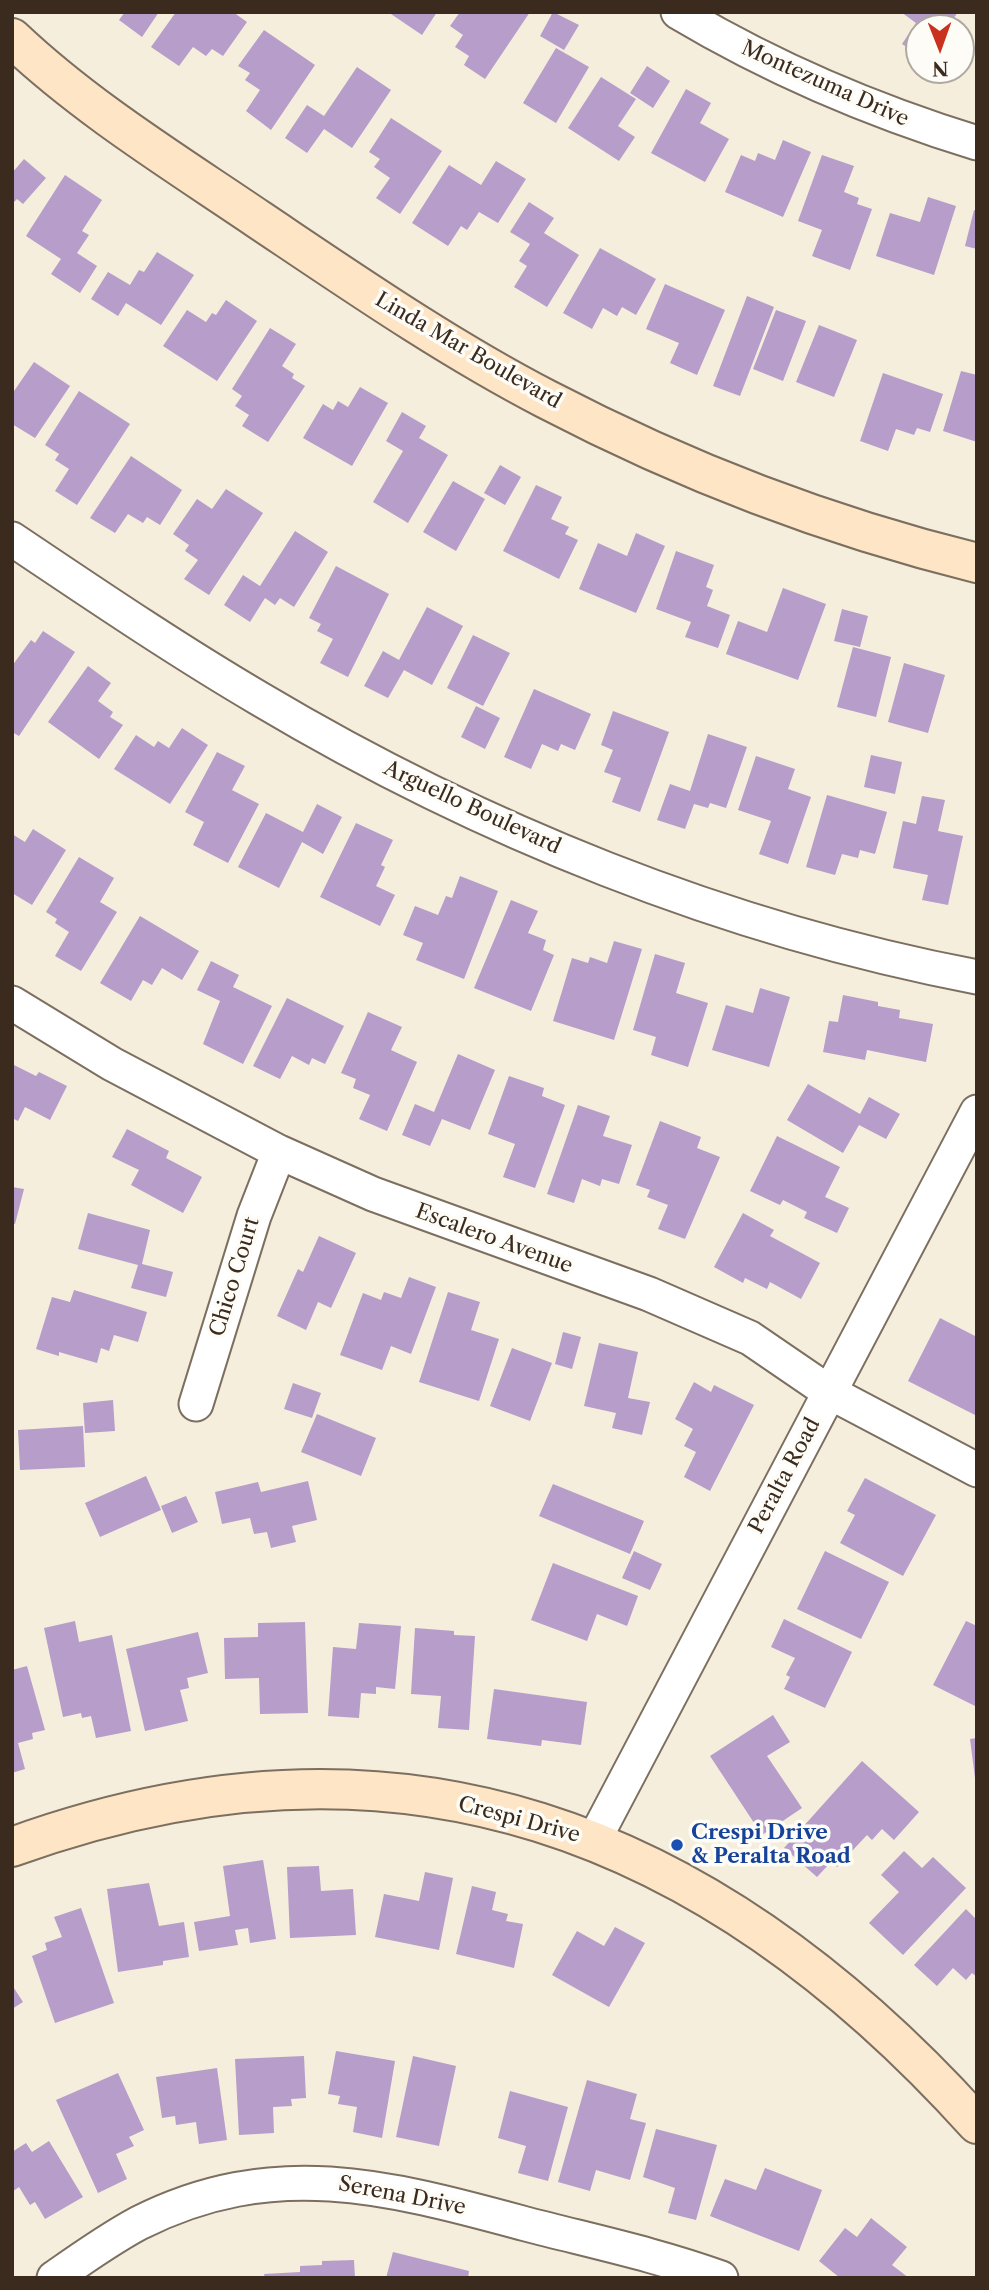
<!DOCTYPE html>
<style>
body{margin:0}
#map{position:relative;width:989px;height:2290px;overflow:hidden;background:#f5eedc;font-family:"Libre Caslon Text",serif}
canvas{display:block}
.frame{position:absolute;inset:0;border:14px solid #3b2a1e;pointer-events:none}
.north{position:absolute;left:905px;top:14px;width:70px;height:70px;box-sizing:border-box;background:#fdfcf7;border:2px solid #afa8a0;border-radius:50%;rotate:179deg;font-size:19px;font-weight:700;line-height:28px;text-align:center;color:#3b2a1e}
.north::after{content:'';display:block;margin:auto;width:24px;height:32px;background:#c8321e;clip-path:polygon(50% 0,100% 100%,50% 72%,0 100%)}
</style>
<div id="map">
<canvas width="989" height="2290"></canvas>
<div class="frame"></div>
<div class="north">N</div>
</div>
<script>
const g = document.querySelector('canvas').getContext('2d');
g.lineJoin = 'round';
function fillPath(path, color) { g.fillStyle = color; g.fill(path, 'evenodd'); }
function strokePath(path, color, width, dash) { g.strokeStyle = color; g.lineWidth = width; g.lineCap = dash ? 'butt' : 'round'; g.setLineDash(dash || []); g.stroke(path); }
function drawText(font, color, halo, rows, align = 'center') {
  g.font = font + ' "Libre Caslon Text",serif'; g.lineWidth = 7; g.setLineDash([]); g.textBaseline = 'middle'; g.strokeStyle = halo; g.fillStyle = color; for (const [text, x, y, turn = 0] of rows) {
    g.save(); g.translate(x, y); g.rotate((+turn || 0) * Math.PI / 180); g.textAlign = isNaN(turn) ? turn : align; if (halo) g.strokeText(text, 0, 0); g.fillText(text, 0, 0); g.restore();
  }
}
const building = new Path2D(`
 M125 12H159L142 37 119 20Z
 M176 12H233L247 22 223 56 212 49 206 56 193 47 179 66 151 47Z
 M388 12H437L422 35Z
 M460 12H530L485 79 464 65 469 56 455 47 463 35 450 26Z
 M553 12 579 25 564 50 540 36Z
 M901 12H958L947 28H919V55L902 44 916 23Z
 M264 30 315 65 271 130 246 111 260 90 245 80 250 73 238 66Z
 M556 48 589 67 556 123 523 103Z
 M647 66 670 81 653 108 630 93Z
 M357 67 391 90 352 148 324 129 307 153 285 138 307 105 324 116Z
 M601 77 636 99 618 126 635 137 619 161 568 128Z
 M686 89 711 103 700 123 729 139 705 182 651 153Z
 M391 118 442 151 400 214 376 198 390 178 374 167 380 159 369 152Z
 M783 140 811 152 783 217 725 192 741 155 755 161 758 153 775 160Z
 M822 155 854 166 844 192 859 198 857 204 872 209 850 270 812 256 822 230 798 221Z
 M24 159 46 178 23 204 17 199 12 204V173Z
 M496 161 526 179 498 223 479 212 467 230 461 226 448 246 412 223 449 165 481 185Z
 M65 175 102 200 82 231 89 235 77 253 97 266 80 293 51 274 61 259 26 236Z
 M928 197 956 206 934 275 876 256 890 213 920 222Z
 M529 202 554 218 544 233 579 255 547 307 514 287 527 266 519 261 530 244 510 232Z
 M974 210 977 211V249L965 246Z
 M600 248 656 279 636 315 622 307 617 316 603 308 592 329 563 313Z
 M157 252 194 275 161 325 126 303 118 316 91 299 108 272 130 285 139 270 144 272Z
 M665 284 725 310 697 375 670 363 679 343 646 329Z
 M747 296 774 307 740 396 713 386Z
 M226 300 257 321 217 381 163 346 187 310 206 322 212 313 216 315Z
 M776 310 806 321 783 381 753 369Z
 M819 325 857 340 834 397 796 382Z
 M270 328 296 344 282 366 294 374 292 378 305 386 268 442 242 426 249 415 235 406 242 396 232 389Z
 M34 362 70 386 35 438 12 424V394Z
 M961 371 977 375V442L943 431Z
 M883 373 943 394 930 432 917 428 914 435 896 429 888 451 860 441Z
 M360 387 388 403 352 466 303 438 323 404 333 410 338 401 348 407Z
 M79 391 130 424 77 505 55 491 69 469 55 460 59 454 45 445Z
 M402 412 426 426 419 438 448 455 408 523 373 502 403 451 386 441Z
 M131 456 182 490 160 525 147 517 143 523 128 514 115 533 90 518Z
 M500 465 521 477 505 505 484 493Z
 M453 481 485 499 456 551 423 532Z
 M536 485 562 497 551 519 569 527 565 534 578 540 559 579 503 551Z
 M226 489 263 513 209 595 184 579 198 560 185 551 189 545 173 534 197 499 212 509Z
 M295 531 328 552 294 607 280 598 275 605 265 598 250 622 224 605 243 575 260 586Z
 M636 533 665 546 636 613 579 589 598 543 627 556Z
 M676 551 714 565 706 587 713 590 707 606 730 615 718 648 685 637 691 622 656 609Z
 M336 566 389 594 348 677 320 663 333 639 317 631 321 624 309 618Z
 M783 588 826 604 798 680 726 654 738 621 767 632Z
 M427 607 463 626 432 685 404 670 388 698 364 686 383 651 399 660Z
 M842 609 868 616 860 647 834 641Z
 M43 631 75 652 19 736 12 732V666L31 640 35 643Z
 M473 635 510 653 483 706 447 688Z
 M853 647 891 657 876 717 837 707Z
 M904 663 945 675 928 733 888 722Z
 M88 666 111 683 98 701 113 712 110 717 123 725 99 759 48 722Z
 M534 689 591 714 575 750 561 744 558 751 542 744 531 769 504 757Z
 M476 706 500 718 485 749 461 737Z
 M613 711 669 732 640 812 612 802 621 778 604 772 613 750 601 745Z
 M182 728 208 745 170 804 114 769 136 735 154 747 158 741 169 748Z
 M708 734 747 747 726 808 710 803 708 808 694 804 685 829 657 820 670 784 690 791Z
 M217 752 245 766 232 790 259 804 228 863 193 845 204 822 185 812Z
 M871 755 902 762 895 794 864 787Z
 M756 756 795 769 788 789 811 797 788 864 759 854 771 821 738 810Z
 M827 795 887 812 875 854 860 850 858 858 842 854 835 875 806 867Z
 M922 796 945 800 938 831 963 836 948 905 922 900 928 875 893 868 903 821 916 824Z
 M317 804 342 817 323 854 302 842 279 888 238 867 266 813 303 832Z
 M356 823 393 840 381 865 385 867 376 886 395 895 380 926 320 897Z
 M33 829 66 850 32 905 12 893V834L25 842Z
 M79 857 114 878 100 902 117 912 81 971 55 956 69 932 55 923 57 919 46 912Z
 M460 876 498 891 464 979 416 960 423 943 403 935 415 906 438 915 446 896 452 898Z
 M511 900 538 911 528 933 546 940 543 950 554 955 531 1011 474 988Z
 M140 916 199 951 182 980 162 968 152 985 143 980 131 1001 100 983Z
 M614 941 642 949 614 1040 553 1021 572 958 588 963 590 957 607 963Z
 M655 954 685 963 676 993 708 1003 688 1067 651 1055 656 1037 633 1030Z
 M211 961 239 975 233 987 272 1006 243 1064 203 1044 220 1001 197 990Z
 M760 988 790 997 769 1067 712 1050 726 1005 753 1013Z
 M843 995 878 1002V1006L900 1010 899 1018 933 1024 926 1062 867 1050 865 1060 823 1052 829 1021 838 1022Z
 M287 998 344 1026 325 1064 312 1058 309 1065 292 1056 280 1079 253 1066Z
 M368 1012 402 1027 391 1050 417 1062 387 1131 359 1119 370 1095 353 1088 356 1079 341 1073Z
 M458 1054 495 1070 470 1130 442 1119 430 1146 402 1135 415 1104 434 1112Z
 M12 1064 36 1076 39 1072 67 1086 50 1120 25 1107 18 1121 12 1118Z
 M509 1076 544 1088 542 1096 565 1105 535 1188 503 1177 515 1144 488 1134Z
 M808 1084 860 1114 869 1097 900 1114 886 1139 859 1125 843 1153 787 1120Z
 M578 1105 610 1116 603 1136 632 1145 619 1184 602 1179 600 1186 582 1179 574 1203 547 1194Z
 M660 1121 701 1137 697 1148 720 1157 685 1239 658 1229 668 1205 647 1197 650 1190 636 1185Z
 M127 1129 169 1151 166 1158 202 1177 183 1213 131 1185 139 1170 112 1157Z
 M777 1136 840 1167 825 1197 849 1208 837 1233 804 1218 807 1212 783 1200 780 1205 750 1191Z
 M12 1187 24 1189 15 1224 12 1223Z
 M88 1213 150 1230 142 1264 173 1272 166 1297 131 1288 138 1265 78 1249Z
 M743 1213 774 1230 770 1236 820 1263 801 1299 770 1282 767 1289 745 1278 743 1283 714 1267Z
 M319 1236 356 1253 331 1308 318 1302 306 1330 277 1316 298 1269 303 1272Z
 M409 1277 436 1287 411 1354 391 1346 382 1370 340 1355 363 1293 381 1300 384 1292 401 1298Z
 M74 1290 147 1312 138 1342 114 1335 109 1351 101 1348 97 1363 59 1352V1356L36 1349 52 1297 70 1302Z
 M448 1292 480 1302 471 1330 499 1339 479 1401 419 1382Z
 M940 1318 977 1337V1416L908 1381Z
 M563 1332 581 1337 572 1369 555 1364Z
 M599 1343 638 1352 628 1398 650 1402 642 1435 612 1428 616 1413 584 1406Z
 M512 1348 552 1363 530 1421 490 1406Z
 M694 1382 711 1392 714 1385 754 1405 710 1491 684 1477 696 1452 684 1446 693 1429 675 1419Z
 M293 1383 321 1393 312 1418 284 1409Z
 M113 1400 115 1431 85 1433 83 1403Z
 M317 1414 376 1438 361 1476 301 1452Z
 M83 1426 85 1467 20 1470 18 1430Z
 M146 1476 161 1510 100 1537 85 1503Z
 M865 1478 936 1515 903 1576 840 1543 855 1515 847 1511Z
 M308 1481 317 1520 292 1526 296 1542 271 1548 267 1532 254 1534 250 1518 222 1524 215 1492 258 1482 261 1492Z
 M553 1484 644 1521 630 1554 539 1516Z
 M186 1496 198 1522 172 1533 161 1506Z
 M634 1551 662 1564 650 1590 622 1578Z
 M825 1551 889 1582 861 1639 797 1609Z
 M553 1563 638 1596 627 1626 597 1614 587 1641 531 1620Z
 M784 1619 852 1652 825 1708 784 1689 790 1677 786 1675 795 1658 771 1647Z
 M75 1621 79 1642 112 1635 131 1731 96 1738 91 1716 82 1718 81 1713 63 1717 44 1628Z
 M966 1621 977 1626V1707L933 1685Z
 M305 1622 308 1713 260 1714 259 1678 225 1679 224 1638 258 1637V1623Z
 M359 1623 401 1626 395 1689 376 1687V1694L361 1693 359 1718 328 1716 333 1647 356 1649Z
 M415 1628 454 1631V1635L475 1636 469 1730 438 1728 441 1696 411 1694Z
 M198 1632 208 1673 187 1678 189 1688 180 1690 188 1721 145 1731 126 1649Z
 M27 1666 45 1730 32 1733 33 1739 18 1743 25 1769 12 1773V1670Z
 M494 1689 587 1702 581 1745 542 1740 541 1746 487 1739Z
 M773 1715 790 1742 767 1756 802 1808 762 1835 710 1756Z
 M977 1738V1777L975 1778 970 1739Z
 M862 1761 919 1812 894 1840 882 1829 872 1840 867 1835 837 1867 831 1862 817 1877 784 1848Z
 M904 1851 922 1868 933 1857 966 1888 903 1955 869 1923 899 1892 881 1875Z
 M263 1860 276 1939 250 1943 248 1928 235 1930 238 1945 199 1951 194 1922 230 1916 223 1866Z
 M319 1866 321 1891 353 1889 356 1935 290 1938 287 1867Z
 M425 1872 453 1878 439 1950 375 1937 384 1894 419 1901Z
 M149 1883 159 1926 184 1922 189 1957 163 1961V1965L118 1972 107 1889Z
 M472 1886 496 1892 492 1910 508 1914 506 1921 523 1924 514 1968 456 1954Z
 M81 1908 114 2003 55 2023 32 1956 47 1950 45 1943 62 1937 54 1917Z
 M966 1909 977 1920V1977L972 1973 966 1980 953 1968 937 1986 914 1965Z
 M615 1927 645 1943 609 2007 552 1975 577 1931 604 1946Z
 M12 1985 23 2002 12 2009Z
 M336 2051 395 2061 382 2138 353 2132 357 2107 338 2104 340 2096 328 2094Z
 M304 2056 306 2098 291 2099 292 2106 273 2107 274 2133 239 2135 235 2059Z
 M413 2056 456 2066 439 2146 396 2137Z
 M217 2068 227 2140 199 2144 196 2122 176 2125 175 2116 162 2118 156 2077Z
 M118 2073 144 2130 129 2137 134 2146 116 2154 127 2179 98 2193 56 2100Z
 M587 2080 637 2094 630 2119 646 2123 630 2180 596 2170 590 2191 558 2182Z
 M510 2091 568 2107 548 2181 518 2173 526 2146 498 2138Z
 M656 2129 717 2145 696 2220 668 2213 675 2188 643 2177Z
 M49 2141 83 2197 45 2219 35 2202 30 2205 19 2187 12 2192V2152L26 2143 32 2152Z
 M765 2168 822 2190 799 2251 710 2216 725 2179 756 2190Z
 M871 2218 907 2247 892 2265 909 2278H840L819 2261 845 2228 857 2237Z
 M393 2252 469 2271 468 2278H386Z
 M354 2260 355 2278H265L264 2274 300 2272V2266L322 2265V2261Z`);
const street = new Path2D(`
 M678 12C772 68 873 111 977 143
 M12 539C94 594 175 649 260 699 480 830 725 929 977 977
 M12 1003 112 1064 279 1152 373 1194 649 1294 750 1338 829 1392 977 1470
 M196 1404 254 1216 279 1152
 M594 1840 977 1112
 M54 2278C81 2259 109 2239 139 2223 274 2155 389 2187 526 2224 591 2241 658 2255 721 2278`);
const secondary = new Path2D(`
 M12 38C86 108 174 162 258 219 352 282 446 347 546 399 682 470 827 526 977 563
 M12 1847C398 1707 711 1829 977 2124`);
const markers = [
 [677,1845,7,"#1a4fb4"]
];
const streetNames = [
 ["Montezuma Drive",825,84,24],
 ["Linda Mar Boulevard",468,351,30],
 ["Arguello Boulevard",472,808,25],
 ["Escalero Avenue",494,1239,20],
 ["Chico Court",235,1277,-73],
 ["Peralta Road",785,1476,-62],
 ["Crespi Drive",519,1820,15],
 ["Serena Drive",402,2196,11]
];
const transitNames = [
 ["Crespi Drive",691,1833],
 ["& Peralta Road",691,1857]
];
fillPath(building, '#b69dca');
strokePath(street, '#7c6f60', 37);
strokePath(secondary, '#7c6f60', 42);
strokePath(street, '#fff', 33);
strokePath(secondary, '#fee5c5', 38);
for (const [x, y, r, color] of markers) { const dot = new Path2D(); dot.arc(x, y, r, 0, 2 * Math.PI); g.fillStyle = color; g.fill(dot); strokePath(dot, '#fdfcf7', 2.5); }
drawText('21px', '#3b2a1e', '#fdfcf7', streetNames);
drawText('bold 21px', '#164399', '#fdfcf7', transitNames, 'left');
</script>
